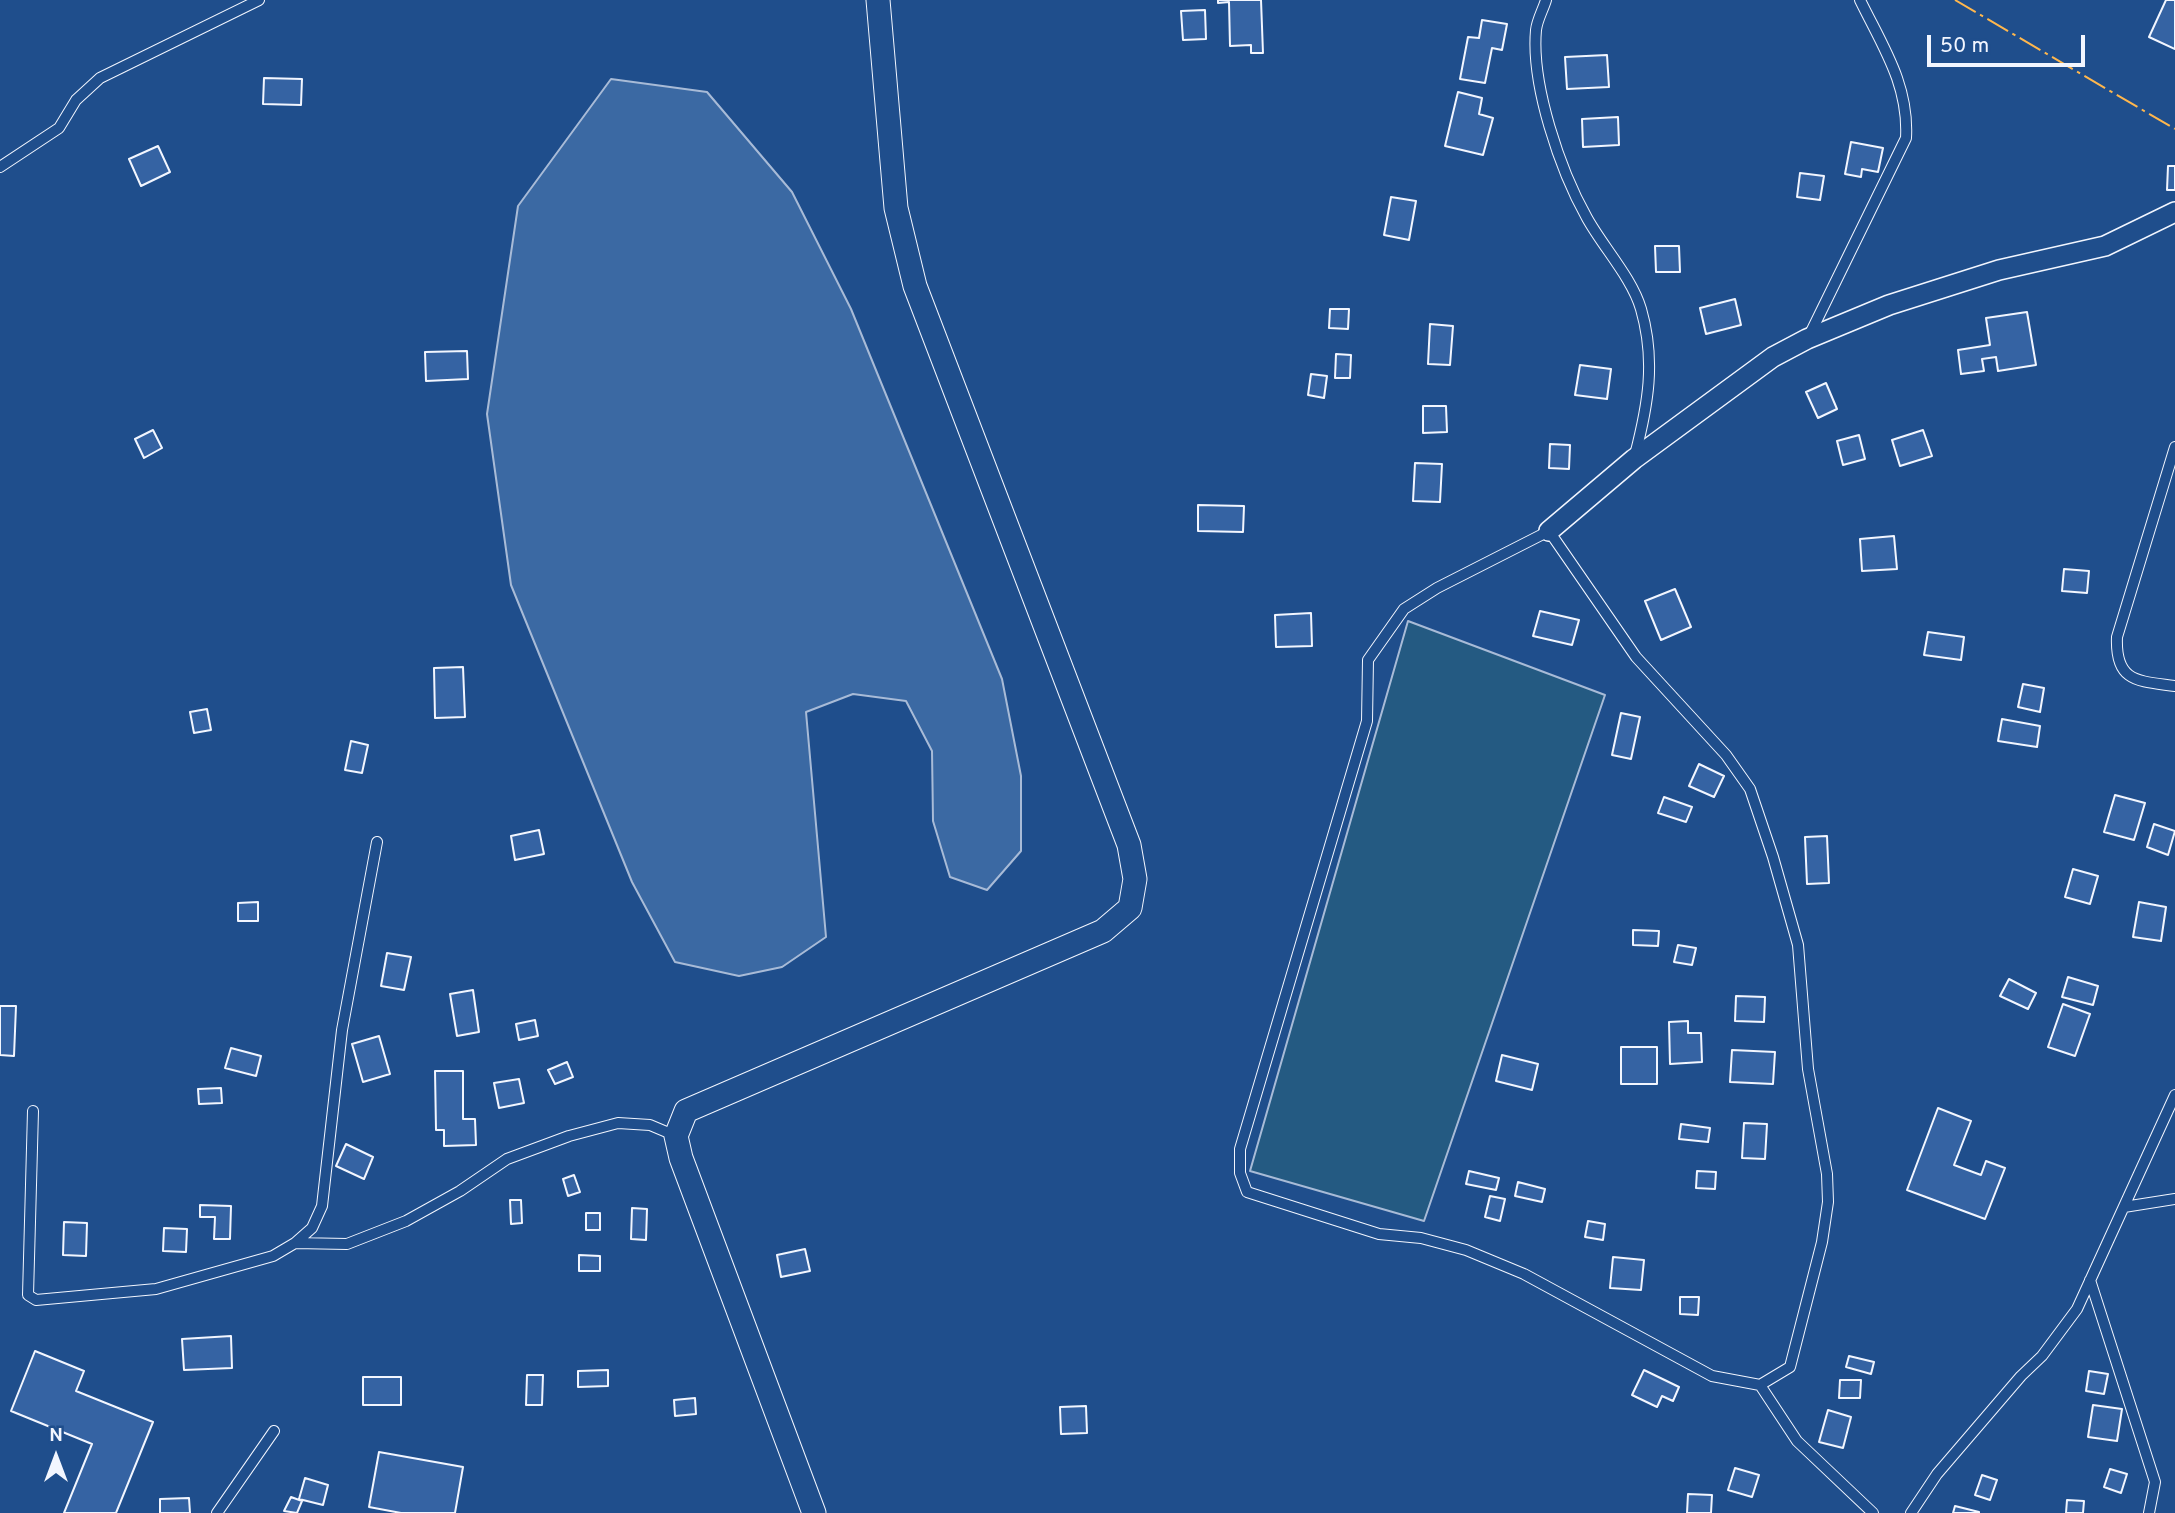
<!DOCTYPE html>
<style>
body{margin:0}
#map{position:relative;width:2175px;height:1513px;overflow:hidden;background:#1f4e8c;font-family:Overpass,sans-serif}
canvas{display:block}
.north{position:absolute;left:21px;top:1422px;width:70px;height:70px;-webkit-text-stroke:5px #1f4e8c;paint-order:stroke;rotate:0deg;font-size:19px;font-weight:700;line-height:28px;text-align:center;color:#f2f6ff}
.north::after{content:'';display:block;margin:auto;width:24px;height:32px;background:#f2f6ff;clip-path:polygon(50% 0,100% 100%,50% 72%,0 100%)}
.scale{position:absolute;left:1927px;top:35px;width:158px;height:32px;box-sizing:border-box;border:4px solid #f2f6ff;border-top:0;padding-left:9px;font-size:21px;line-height:24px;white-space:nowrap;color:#f2f6ff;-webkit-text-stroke:5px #1f4e8c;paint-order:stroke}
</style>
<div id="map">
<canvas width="2175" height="1513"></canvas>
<div class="north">N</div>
<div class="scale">50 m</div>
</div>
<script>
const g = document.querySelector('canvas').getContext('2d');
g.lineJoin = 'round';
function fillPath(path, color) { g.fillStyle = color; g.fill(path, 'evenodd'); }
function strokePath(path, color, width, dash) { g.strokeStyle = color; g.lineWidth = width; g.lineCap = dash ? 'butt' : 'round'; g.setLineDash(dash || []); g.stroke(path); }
const green = new Path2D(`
 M1408 621 1605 695 1424 1221 1250 1171Z`);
const water = new Path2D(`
 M611 79 707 92 792 192 851 309 1002 679 1021 776V851L987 890 950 877 933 821 932 751 906 701 853 694 806 712 826 937 782 967 739 976 675 962 632 882 511 585 487 414 518 206Z`);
const building = new Path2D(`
 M1218 0H1261L1263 53H1251V45L1230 46 1229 2 1218 3Z
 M2166 0H2175V49L2149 37Z
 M1205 10 1206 39 1183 40 1181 11Z
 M1482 20 1507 24 1502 50 1492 48 1485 83 1460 79 1468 37 1479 38Z
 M1607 55 1609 87 1567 89 1565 57Z
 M264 78 302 79 301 105 263 104Z
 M1458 92 1482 98 1479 114 1493 118 1483 155 1445 146Z
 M1618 117 1619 145 1583 147 1582 119Z
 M1851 142 1883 148 1878 172 1862 169 1861 177 1845 174Z
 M158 146 170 172 141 186 129 159Z
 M2168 166H2175V190H2167Z
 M1800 173 1824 176 1820 200 1797 197Z
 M1391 197 1416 201 1409 240 1384 235Z
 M1655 246H1679L1680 272H1656Z
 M1735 299 1741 325 1706 334 1700 308Z
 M1330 309H1349L1348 329 1329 328Z
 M2027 312 2036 365 1998 371 1996 357 1982 359 1984 371 1961 374 1958 350 1990 345 1986 318Z
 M1430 324 1453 326 1450 365 1428 364Z
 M467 351 468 379 426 381 425 352Z
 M1336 354 1351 355 1350 378H1335Z
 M1580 365 1611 369 1607 399 1575 395Z
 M1311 374 1327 376 1324 398 1308 395Z
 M1826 383 1837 409 1818 418 1806 392Z
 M1423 406H1446L1447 432 1423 433Z
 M153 430 162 448 144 458 135 439Z
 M1923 430 1932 456 1900 466 1892 440Z
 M1859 435 1865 459 1843 465 1837 441Z
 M1550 444 1570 445 1569 469 1549 468Z
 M1415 463 1442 464 1440 502 1413 501Z
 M1198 505 1244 506 1243 532 1198 531Z
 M1894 536 1897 569 1862 571 1860 539Z
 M2064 569 2089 571 2087 593 2062 591Z
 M1675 589 1691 627 1661 640 1645 601Z
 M1540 611 1579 620 1572 645 1533 636Z
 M1311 613 1312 646 1276 647 1275 615Z
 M1928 632 1964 637 1961 660 1924 655Z
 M463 667 465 717 435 718 434 668Z
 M2023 684 2044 688 2040 712 2018 707Z
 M207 709 211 730 194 733 190 712Z
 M1621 713 1640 717 1631 759 1612 755Z
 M2002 719 2040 726 2037 747 1998 741Z
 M351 741 368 745 362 773 345 770Z
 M1699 764 1724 776 1714 797 1689 786Z
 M2115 795 2145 803 2134 840 2104 832Z
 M1664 797 1692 807 1686 822 1658 813Z
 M2154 824 2175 831 2168 855 2147 847Z
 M539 830 544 854 515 860 511 836Z
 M1827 836 1829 883 1807 884 1805 837Z
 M2073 869 2098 876 2090 904 2065 897Z
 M258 902V921H238V903Z
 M2139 902 2166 907 2161 941 2133 937Z
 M1633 930 1659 931 1658 946 1633 945Z
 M1678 945 1696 948 1692 965 1674 962Z
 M387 953 411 957 404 990 381 986Z
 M2068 977 2098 986 2093 1005 2062 997Z
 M2009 979 2036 993 2028 1009 2000 996Z
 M473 990 479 1032 457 1036 450 994Z
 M1736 996 1765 997 1764 1022 1735 1021Z
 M2063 1004 2090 1014 2075 1056 2048 1047Z
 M0 1006H16L14 1056 0 1055Z
 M535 1020 538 1036 519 1040 516 1024Z
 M1688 1021V1033H1701L1702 1062 1670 1064 1669 1022Z
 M379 1036 390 1074 363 1082 352 1044Z
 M1621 1047H1657V1084H1621Z
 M231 1048 261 1056 256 1076 225 1068Z
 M1732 1050 1775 1052 1773 1084 1730 1082Z
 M1502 1055 1538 1064 1532 1090 1496 1081Z
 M567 1062 573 1077 555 1084 548 1070Z
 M435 1071H463V1119H475L476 1145 444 1146V1130H436Z
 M519 1079 524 1103 499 1108 494 1083Z
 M221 1088 222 1103 199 1104 198 1089Z
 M1938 1108 1971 1121 1954 1165 1981 1175 1986 1161 2005 1168 1985 1219 1907 1190Z
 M1744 1123 1767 1124 1765 1159 1742 1158Z
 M1681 1124 1710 1128 1708 1142 1679 1139Z
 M346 1144 373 1157 364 1179 336 1166Z
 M1469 1171 1499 1178 1496 1190 1466 1184Z
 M1697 1171 1716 1172 1715 1189 1696 1188Z
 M574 1175 580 1192 568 1196 563 1179Z
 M1518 1182 1545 1189 1542 1202 1515 1196Z
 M1490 1196 1505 1199 1500 1221 1485 1217Z
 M510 1200H521L522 1223 511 1224Z
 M200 1205 231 1206 230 1239H214L215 1217H200Z
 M632 1208 647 1209 646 1240 631 1239Z
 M586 1213H600V1230H586Z
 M1588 1221 1605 1224 1603 1240 1585 1237Z
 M64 1222 87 1223 86 1256 63 1255Z
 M164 1228 187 1229 186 1252 163 1251Z
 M805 1249 810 1271 781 1277 777 1255Z
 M579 1255 600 1256V1271H579Z
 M1613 1257 1644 1260 1641 1290 1610 1288Z
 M1680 1297H1699L1698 1315 1680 1314Z
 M231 1336 232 1368 184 1370 182 1339Z
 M35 1351 84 1371 76 1391 153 1422 116 1513H64L92 1444 11 1411Z
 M1849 1356 1874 1362 1871 1374 1846 1367Z
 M608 1370V1386L578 1387V1371Z
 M1644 1370 1679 1387 1673 1401 1662 1396 1657 1407 1632 1395Z
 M2089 1371 2108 1374 2104 1394 2086 1391Z
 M527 1375H543L542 1405H526Z
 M363 1377H401V1405H363Z
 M1840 1380H1861L1860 1398H1839Z
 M695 1398 696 1414 675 1416 674 1400Z
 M2093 1405 2122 1409 2117 1441 2088 1437Z
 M1086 1406 1087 1433 1061 1434 1060 1407Z
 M1828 1410 1851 1417 1843 1448 1819 1442Z
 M379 1452 463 1467 455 1513H401L369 1507Z
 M1735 1468 1759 1475 1752 1497 1728 1490Z
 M2110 1469 2127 1474 2121 1493 2104 1487Z
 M1982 1475 1997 1480 1990 1500 1975 1495Z
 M305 1478 328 1485 323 1505 299 1499Z
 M1688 1494 1712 1495 1711 1513H1687Z
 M291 1497 302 1501 297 1513 284 1511Z
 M189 1498 190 1513H160V1499Z
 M2067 1500 2084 1501 2083 1513H2066Z
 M1955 1506 1979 1512V1513H1953Z`);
const service = new Path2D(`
 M1546 0C1543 10 1537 20 1536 30 1531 85 1560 170 1587 218 1603 247 1632 278 1641 309 1656 361 1648 405 1635 455
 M0 167 59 128 76 100 100 78 259 0
 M1808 338 1906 138C1909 85 1883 47 1860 0
 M2175 447 2117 637C2115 683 2139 681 2175 686
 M1549 531 1636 657 1726 755 1750 789 1773 857 1798 945 1808 1069 1827 1174 1828 1202 1822 1242 1790 1367 1760 1385 1712 1376 1524 1274 1466 1250 1421 1238 1379 1234 1247 1192 1240 1173V1149L1367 721 1368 660 1404 609 1437 588Z
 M33 1111 28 1295 36 1300 156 1289 273 1256 295 1243 312 1228 322 1206 342 1030 377 842
 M2124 1207 2175 1199
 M295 1243 347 1244 406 1221 460 1191 507 1159 569 1136 618 1123 650 1125 676 1136
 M2090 1280 2155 1482 2149 1513
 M1760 1385 1797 1441 1873 1513
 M217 1513 274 1431
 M1911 1513 1937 1474 2021 1376 2042 1356 2077 1309 2175 1095`);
const minor = new Path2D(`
 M1549 531 1634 459 1773 357 1807 339 1889 305 1999 270 2105 246 2175 212`);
const tertiary = new Path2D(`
 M814 1513 681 1158 676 1136 686 1111 1103 931 1130 908 1135 879 1129 845 915 286 896 208 878 0`);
const power = new Path2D(`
 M1955 0 2175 129`);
fillPath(green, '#245a82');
strokePath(green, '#a8bbd7', 2);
fillPath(water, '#3b69a3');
strokePath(water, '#a8bbd7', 2);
fillPath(building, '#3563a3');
strokePath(building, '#f2f6ff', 2);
strokePath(service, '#f2f6ff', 12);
strokePath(minor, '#f2f6ff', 22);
strokePath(tertiary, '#f2f6ff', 25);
strokePath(service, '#1f4e8c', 10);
strokePath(minor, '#1f4e8c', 19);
strokePath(tertiary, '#1f4e8c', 23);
strokePath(power, '#ffb74d', 2, [24, 5, 3.5, 5]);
</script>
